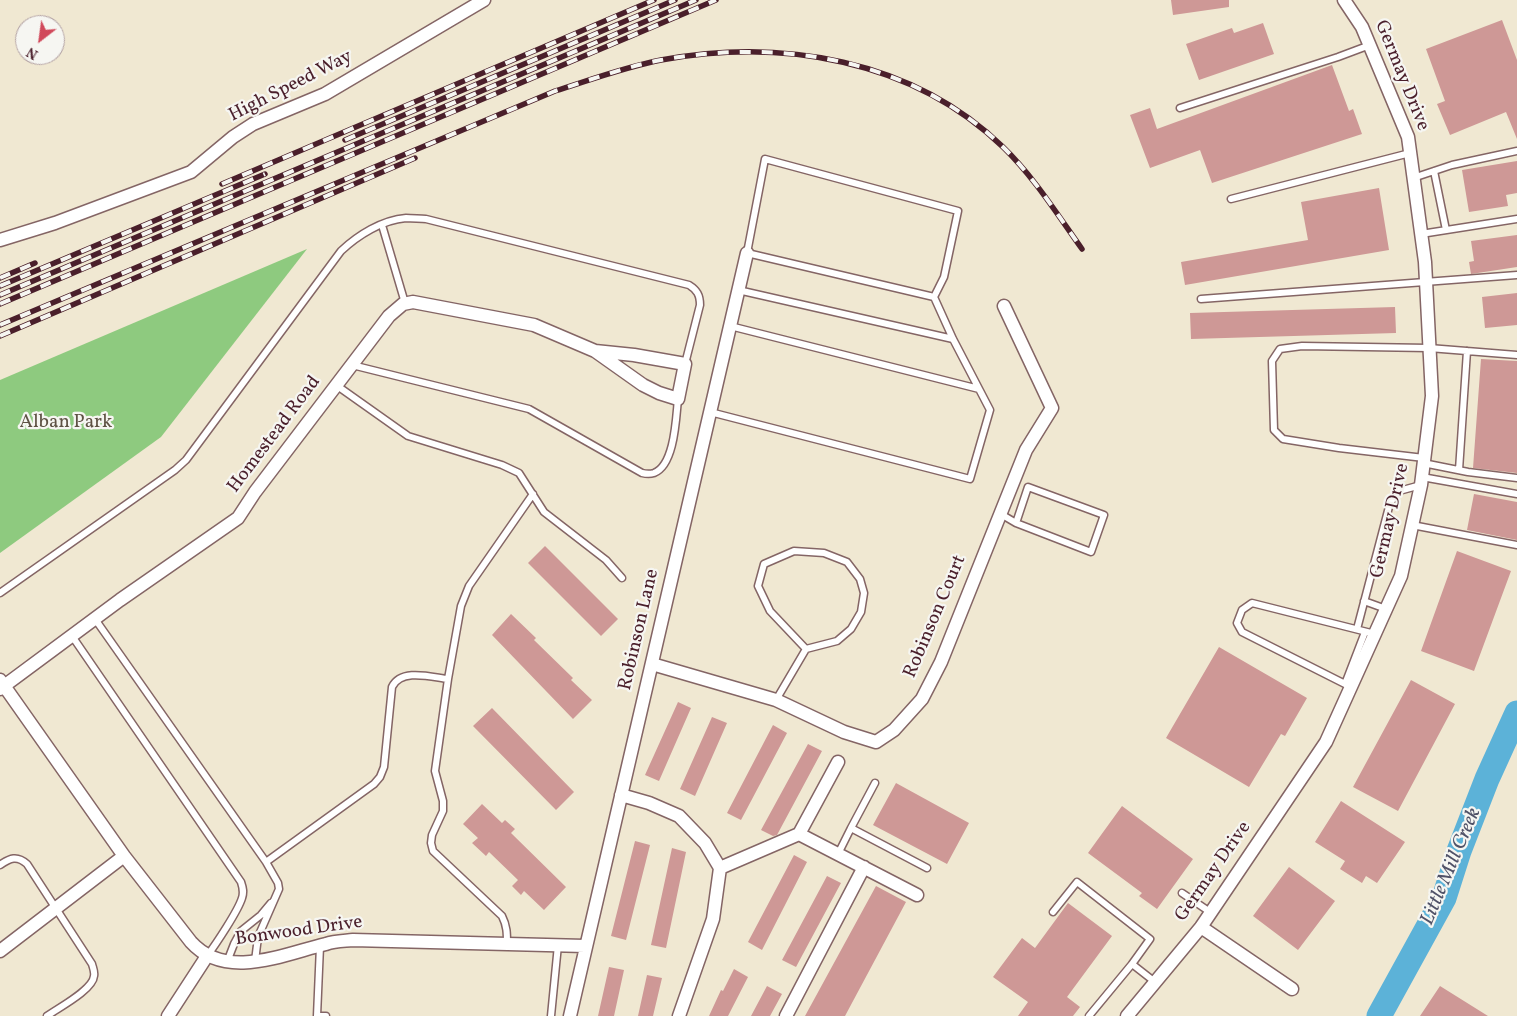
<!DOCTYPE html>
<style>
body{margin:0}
#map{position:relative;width:1517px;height:1016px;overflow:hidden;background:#f0e8d2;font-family:Vollkorn,serif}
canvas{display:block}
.north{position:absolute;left:15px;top:15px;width:50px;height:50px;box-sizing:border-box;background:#f6f6f2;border:1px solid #b1a0a2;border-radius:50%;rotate:210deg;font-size:14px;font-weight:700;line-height:20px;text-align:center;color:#4a1f2b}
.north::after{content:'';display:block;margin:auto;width:18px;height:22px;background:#d1495b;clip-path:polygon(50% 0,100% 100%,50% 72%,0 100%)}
</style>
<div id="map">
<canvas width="1517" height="1016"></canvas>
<div class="north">N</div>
</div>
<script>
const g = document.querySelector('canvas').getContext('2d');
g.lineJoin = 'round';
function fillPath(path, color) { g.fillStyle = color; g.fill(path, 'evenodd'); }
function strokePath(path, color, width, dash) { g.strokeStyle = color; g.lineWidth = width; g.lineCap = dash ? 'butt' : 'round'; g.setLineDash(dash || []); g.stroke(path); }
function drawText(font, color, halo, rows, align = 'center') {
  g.font = font + ' Vollkorn,serif'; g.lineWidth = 4.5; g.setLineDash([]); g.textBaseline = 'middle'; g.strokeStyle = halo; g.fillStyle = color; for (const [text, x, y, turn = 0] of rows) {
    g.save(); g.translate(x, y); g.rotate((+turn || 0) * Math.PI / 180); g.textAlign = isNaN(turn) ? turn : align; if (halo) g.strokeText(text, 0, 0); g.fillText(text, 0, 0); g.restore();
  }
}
const green = new Path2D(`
 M307 249 161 437 0 553V380Z`);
const river = new Path2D(`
 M1379 1016 1444 898 1459 851 1487 779 1517 713`);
const building = new Path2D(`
 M1171 0H1229V7L1173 15Z
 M1502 20 1517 60V139L1506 112 1450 135 1437 104 1445 101 1426 49Z
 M1263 23 1274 54 1199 80 1186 44 1232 28 1234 33Z
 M1332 65 1349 111 1353 109 1362 134 1212 183 1200 150 1150 168 1130 115 1150 108 1157 129Z
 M1517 161V193L1506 195 1508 206 1469 212 1462 170Z
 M1379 188 1389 250 1185 285 1181 262 1308 240 1301 202Z
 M1517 235V267L1471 274 1469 262 1474 261 1471 241Z
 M1517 293V325L1485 328 1482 297Z
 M1395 307 1396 333 1191 339 1190 313Z
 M1481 359 1517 361V473L1473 468Z
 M1474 494 1517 502V540L1467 530Z
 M545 546 618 619 601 636 528 563Z
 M1457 551 1511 571 1474 671 1421 651Z
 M511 614 536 638 534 640 573 678 571 680 592 700 573 719 492 635Z
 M1219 647 1307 698 1285 736 1281 734 1249 787 1166 738Z
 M1411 680 1455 704 1398 811 1353 787Z
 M678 702 691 708 659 781 645 775Z
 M492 708 574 792 556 810 473 726Z
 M712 717 727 723 695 796 680 789Z
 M773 725 787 733 741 820 727 813Z
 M808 744 822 751 777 835 773 836 761 830Z
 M896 783 969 823 947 864 873 825Z
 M1341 801 1405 842 1377 883 1366 876 1362 883 1340 869 1345 861 1315 842Z
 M482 804 502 823 505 820 515 829 511 833 566 887 544 910 524 891 521 895 512 886 518 880 489 852 486 856 472 843 478 838 463 824Z
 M1122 806 1193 859 1157 909 1139 896 1142 893 1088 853Z
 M635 841 650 845 626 940 611 936Z
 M672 848 686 852 666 948 651 945Z
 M794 855 807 862 762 950 748 942Z
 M1289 867 1335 901 1298 950 1253 916Z
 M827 876 841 883 796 967 782 960Z
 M876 886 906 902 845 1016H805Z
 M1068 903 1112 936 1067 997 1080 1007 1073 1016H1018L1028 1002 993 977 1022 938 1035 948Z
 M609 967 624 970 614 1016H598Z
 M734 969 748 977 728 1016H709L721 990 723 991Z
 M647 975 662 978 653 1016H638Z
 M767 986 782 994 770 1016H751Z
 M1440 986 1488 1016H1420Z`);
const service = new Path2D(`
 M1180 108 1338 57 1370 45
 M1434 171 1446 230
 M1413 178 1452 165 1517 151
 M1231 199 1410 153
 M382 225 405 303
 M1421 234 1517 219
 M738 290 953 339
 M1201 299 1517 275
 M730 326 979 389
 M352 365 529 409 642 473C646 474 651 474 654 473 675 465 676 417 678 399
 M336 385 408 436 502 465 519 473 544 512 606 560 622 578
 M710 412 970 479 990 410 953 339 934 297 944 277 958 211 765 159 747 253 934 297
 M1424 458 1339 448 1283 439 1274 430 1272 361 1280 349 1302 346 1429 348 1517 355
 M1423 463 1468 472 1517 478
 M1459 470 1467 351
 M1422 477 1517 494
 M999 513 1016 523 1028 487 1104 515 1091 552 1016 523
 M1412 525 1517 545
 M0 593 175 470 186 460 341 251C358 235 382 220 406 218 413 218 420 219 426 219L689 285C697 290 700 295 700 305L685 364
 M1364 601 1386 609
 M95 619 266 862 278 883 279 889 258 937 255 961
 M1357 629 1390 503 1399 491 1421 485
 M72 636 241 882C243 888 244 892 242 898 238 911 216 944 207 956
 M1345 684 1365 632
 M1351 687 1242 632 1237 623 1242 610 1252 603 1375 634
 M776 700 806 649 837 641 851 629 861 612 864 593 860 579 847 562 824 553 794 551 764 564 758 586 770 611 806 649
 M875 783 851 828 927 868
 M838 854 851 828
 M266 862 374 784 380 777 384 767 392 687C401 668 431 677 448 679
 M0 865C10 858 17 855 27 864L92 964C93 968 95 972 94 976 93 990 58 1008 47 1016
 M1182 893 1210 912
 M1053 912 1077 882 1150 939 1132 964 1155 982
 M507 944C507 933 507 926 502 916L433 851 431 843 432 835 443 811V801L435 771 448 679 461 606 469 586 533 494
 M320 946 317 1016H326
 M227 962 234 944 241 931 261 915 271 903
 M551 1016 558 945
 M1089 1016 1132 964`);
const minor = new Path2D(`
 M0 240 55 223 191 172 233 137 253 124 325 94 484 0
 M652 664 776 700 844 732 876 742 894 730 922 699 941 662 1026 450 1052 408 1004 306
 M0 680 124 856 191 942C226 981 284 954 326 944 334 941 344 941 353 940L585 946
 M0 689 120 600 238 518 255 492 389 316 403 304 413 302 534 325 595 351 643 385 659 393 678 399 685 364 634 355 595 351
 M621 795 649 803 679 816 705 843 720 868 713 919 679 1016
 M799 834 917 895
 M720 868 799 834 838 762
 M1201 927 1292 989
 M0 951 124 856
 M168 1016 207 956
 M570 1016 747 253
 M786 1016 864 867
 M1127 1016 1201 927 1326 742 1401 576 1421 485 1432 396 1425 262 1408 137 1362 27 1344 0`);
const rail = new Path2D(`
 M345 140 675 0
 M222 184 654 0
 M0 278 35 263
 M0 286 265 174
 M0 295 696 0
 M0 304 716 0
 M0 325 555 91C590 80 625 67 661 60 782 38 912 59 1003 147 1034 177 1057 214 1082 249
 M0 336 415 158`);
const streetNames = [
 ["Germay Drive",1401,76,68],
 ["High Speed Way",291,87,-27],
 ["Homestead Road",275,435,-53],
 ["Germay Drive",1391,521,-77],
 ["Robinson Court",936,617,-67],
 ["Robinson Lane",640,630,-77],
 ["Germay Drive",1214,872,-55],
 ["Bonwood Drive",299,932,-8]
];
const parkNames = [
 ["Alban Park",66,424]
];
const waterNames = [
 ["Little Mill Creek",1452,867,-67]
];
fillPath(green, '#8eca7f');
strokePath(river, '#5cb2d8', 25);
fillPath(building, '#ce9896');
strokePath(service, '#846565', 9);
strokePath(minor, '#846565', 15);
strokePath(service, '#fff', 6);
strokePath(minor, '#fff', 12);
strokePath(rail, '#4a1f2b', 5.5);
strokePath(rail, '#f6f6f2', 4, [11]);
drawText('19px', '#4a1f2b', '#f6f6f2', streetNames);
drawText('19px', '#5e5244', '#f6f6f2', parkNames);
drawText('italic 20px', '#505268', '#f6f6f2', waterNames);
</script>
